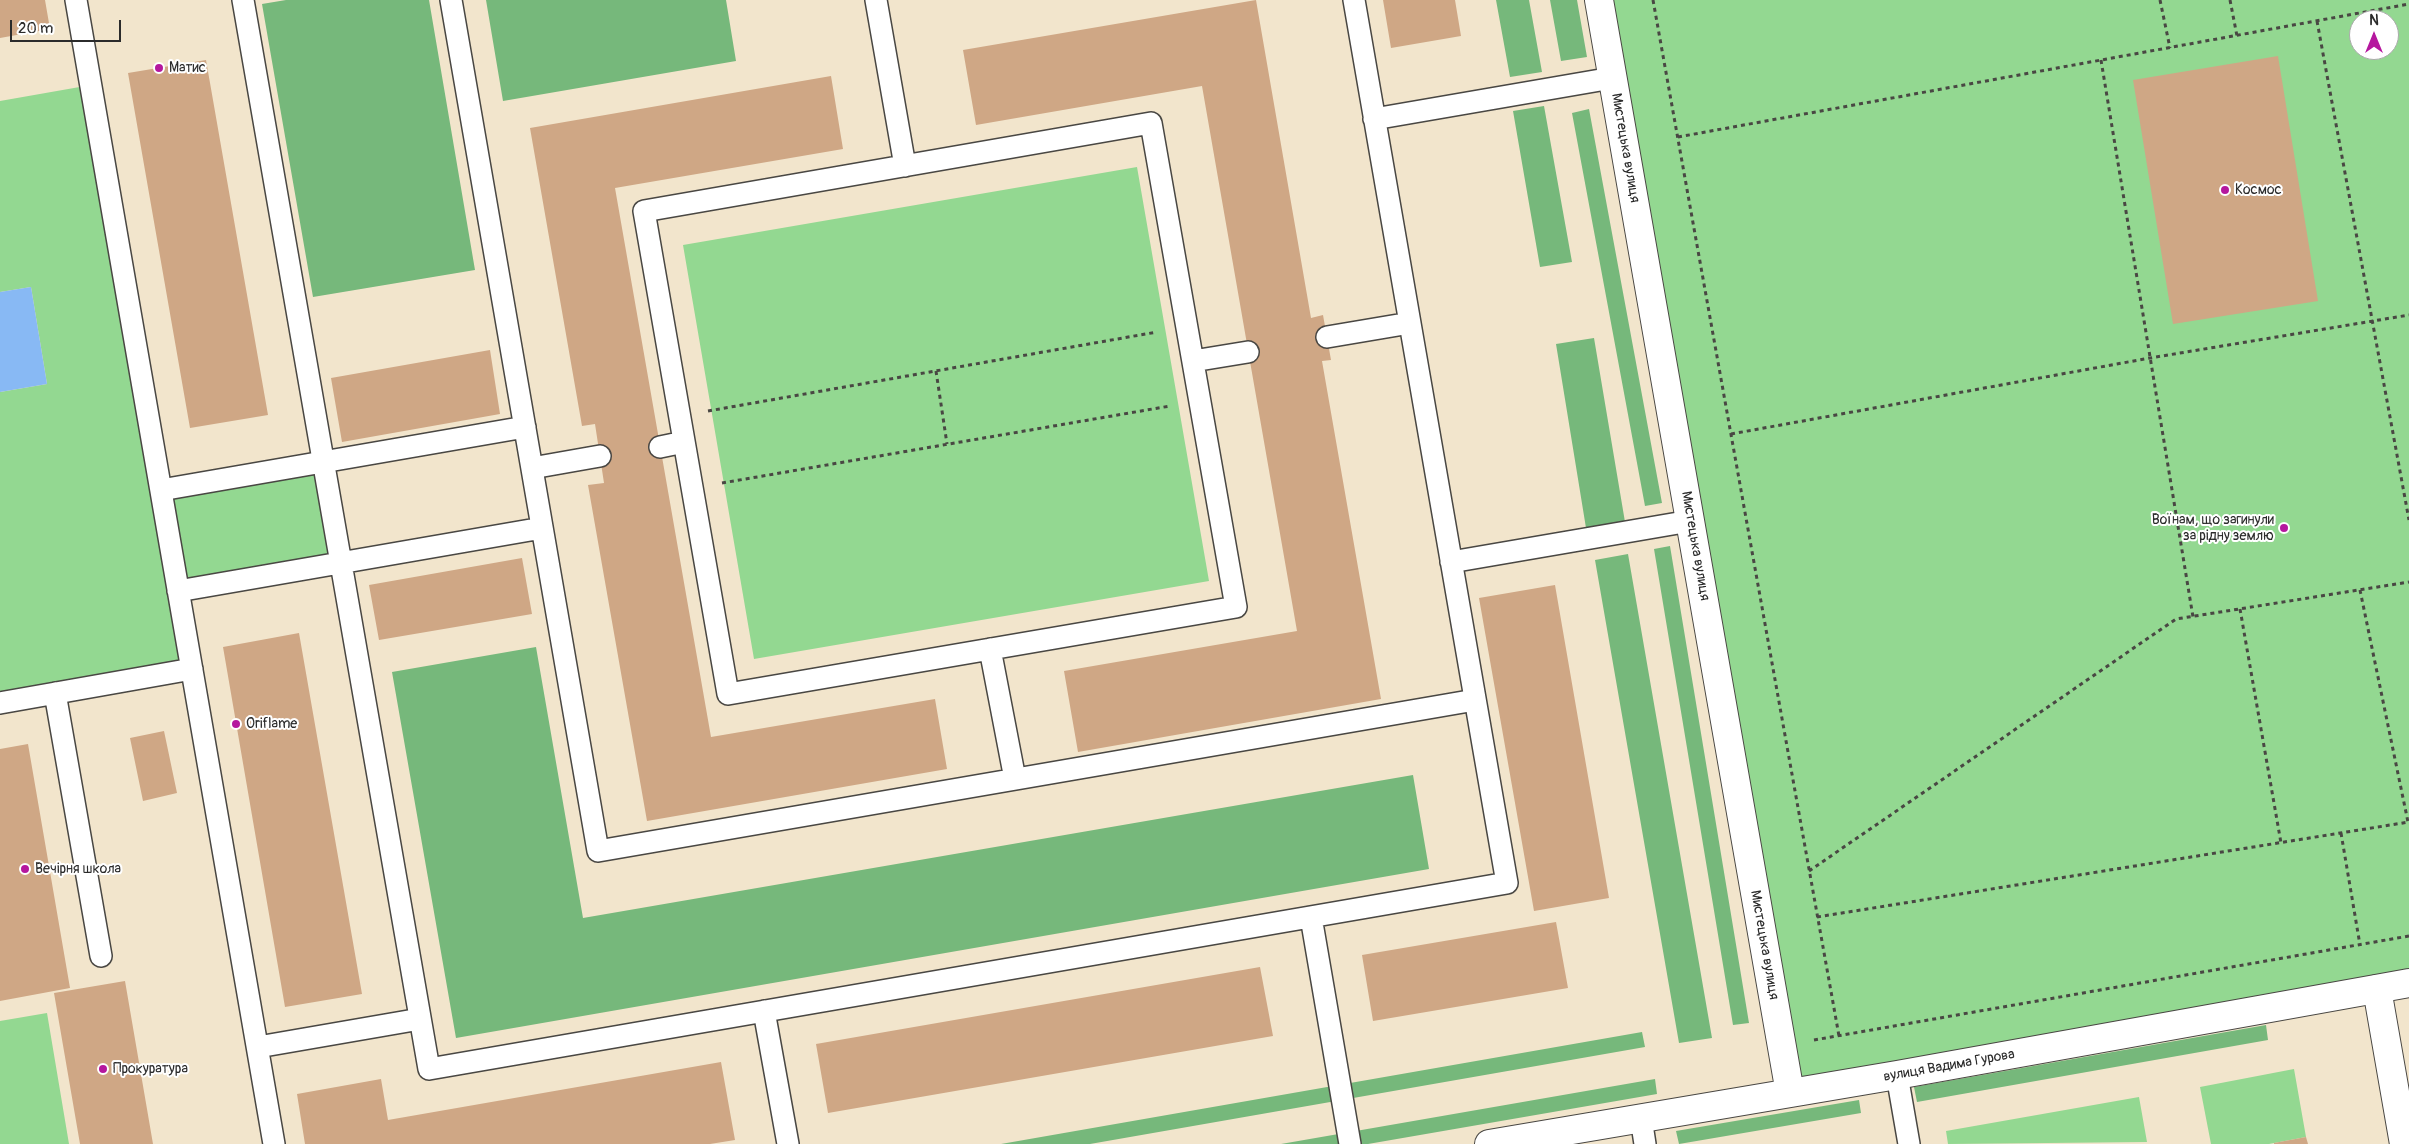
<!DOCTYPE html>
<meta charset="utf-8">
<style>
body{margin:0}
#map{position:relative;width:2409px;height:1144px;overflow:hidden;background:#f2e5cc;font-family:Pangolin,sans-serif}
canvas{display:block}
.north{position:absolute;left:2349px;top:10px;width:50px;height:50px;box-sizing:border-box;background:#fff;border:1px solid #aaa;border-radius:50%;rotate:0deg;font-size:14px;font-weight:700;line-height:20px;text-align:center;color:#2b2b2b}
.north::after{content:'';display:block;margin:auto;width:18px;height:22px;background:#b5179e;clip-path:polygon(50% 0,100% 100%,50% 72%,0 100%)}
.scale{position:absolute;left:10px;top:20px;width:111px;height:22px;box-sizing:border-box;border:2px solid #2b2b2b;border-top:0;padding-left:6px;font-size:15px;line-height:18px;white-space:nowrap;color:#2b2b2b;-webkit-text-stroke:4px #fff;paint-order:stroke}
</style>
<div id="map">
<canvas width="2409" height="1144"></canvas>
<div class="north">N</div>
<div class="scale">20 m</div>
</div>
<script>
const g = document.querySelector('canvas').getContext('2d');
g.lineJoin = 'round';
function fillPath(path, color) { g.fillStyle = color; g.fill(path, 'evenodd'); }
function strokePath(path, color, width, dash) { g.strokeStyle = color; g.lineWidth = width; g.lineCap = dash ? 'butt' : 'round'; g.setLineDash(dash || []); g.stroke(path); }
function drawText(font, color, halo, rows, align = 'center') {
  g.font = font + ' Pangolin,sans-serif'; g.lineWidth = 4; g.setLineDash([]); g.textBaseline = 'middle'; g.strokeStyle = halo; g.fillStyle = color; for (const [text, x, y, turn = 0] of rows) {
    g.save(); g.translate(x, y); g.rotate((+turn || 0) * Math.PI / 180); g.textAlign = isNaN(turn) ? turn : align; if (halo) g.strokeText(text, 0, 0); g.fillText(text, 0, 0); g.restore();
  }
}
const green = new Path2D(`
 M1599 0H2409V983L1790 1093ZM2359 20H2389V50H2359Z
 M91 85 161 490 323 462 341 563 179 591 192 669 0 703V392L47 384 31 287 0 292V101Z
 M1137 167 1209 581 754 659 683 245Z
 M47 1013 69 1144H0V1021Z
 M2294 1069 2306 1137 2269 1144H2211L2200 1087Z
 M2139 1097 2147 1142 1948 1144 1946 1131Z`);
const forest = new Path2D(`
 M286 0H429L475 270 313 297 262 4Z
 M486 0H726L736 61 503 101Z
 M1496 0H1529L1542 72 1510 77Z
 M1550 0H1577L1587 57 1561 61Z
 M1544 106 1572 262 1540 267 1513 111Z
 M1589 109 1662 503 1645 506 1572 113Z
 M1594 338 1625 522 1586 528 1556 344Z
 M1670 546 1749 1023 1733 1025 1654 549Z
 M1628 554 1712 1038 1679 1043 1595 560Z
 M536 647 583 918 1413 775 1429 869 456 1038 392 672Z
 M2266 1025 2268 1040 1917 1102 1914 1087Z
 M1642 1032 1645 1047 1090 1144H1001Z
 M1655 1079 1657 1094 1368 1144H1281Z
 M1859 1100 1861 1113 1679 1144 1676 1131Z`);
const water = new Path2D(`
 M31 287 47 384 0 392V292Z`);
const building = new Path2D(`
 M0 0H45L50 29 0 38Z
 M1256 0 1311 318 1323 315 1331 360 1322 361 1381 699 1078 752 1064 671 1297 631 1202 86 976 125 963 50Z
 M1383 0H1455L1461 36 1391 48Z
 M2278 56 2318 301 2173 324 2133 80Z
 M206 60 268 415 190 428 128 73Z
 M831 76 843 149 615 188 711 737 935 699 947 769 647 821 588 485 604 483 595 424 582 426 530 128Z
 M490 350 500 414 342 442 331 378Z
 M522 558 532 614 379 640 369 585Z
 M1555 585 1609 898 1534 911 1479 598Z
 M299 633 362 994 285 1007 223 647Z
 M164 731 177 793 143 801 130 738Z
 M28 744 70 988 0 1001V749Z
 M1556 922 1568 988 1373 1021 1362 955Z
 M1260 967 1273 1036 828 1113 816 1044Z
 M125 981 153 1144H80L54 993Z
 M721 1062 735 1140 710 1144H305L297 1094 381 1079 388 1120Z
 M2306 1137 2308 1144H2274V1143Z`);
const path = new Path2D(`
 M1653 0 1839 1036
 M2160 0 2170 48
 M2230 0 2237 36
 M2317 21 2409 520
 M2101 60 2193 617
 M1678 137 2409 4
 M936 371 947 444
 M708 411 1157 332
 M1731 434 2150 358 2409 315
 M722 483 1170 406
 M2360 590 2408 822
 M2240 609 2281 843
 M2341 833 2360 945
 M1809 871 2176 619 2409 582
 M1817 917 2409 822
 M1814 1040 2409 936`);
const lane = new Path2D(`
 M76 0 274 1144
 M243 0 429 1069 1507 883 1354 0
 M451 0 598 851 1475 700
 M876 0 905 166
 M1374 119 1612 78
 M1151 123 1236 607 728 694 644 211Z
 M1327 337 1410 323
 M1193 361 1248 352
 M660 447 684 442
 M532 468 600 456
 M161 490 525 427
 M1451 562 1690 521
 M178 591 542 528
 M990 649 1015 779
 M55 693 101 956
 M0 703 192 669
 M1311 917 1350 1144
 M764 1011 788 1144
 M258 1047 420 1019
 M1897 1075 1909 1144
 M1641 1118 1645 1144`);
const street = new Path2D(`
 M2377 989 2404 1144`);
const secondary = new Path2D(`
 M1599 0 1790 1093
 M1489 1144 1897 1075 2409 983`);
const markers = [
 [159,68,5,"#b5179e"],
 [2225,190,5,"#b5179e"],
 [2284,528,5,"#b5179e"],
 [236,724,5,"#b5179e"],
 [25,869,5,"#b5179e"],
 [103,1069,5,"#b5179e"]
];
const poiNames = [
 ["Матис",169,68],
 ["Космос",2235,190],
 ["Воїнам, що загинули",2274,520,"right"],
 ["за рідну землю",2274,536,"right"],
 ["Oriflame",246,724],
 ["Вечірня школа",35,869],
 ["Прокуратура",113,1069]
];
const streetNames = [
 ["Мистецька вулиця",1625,148,80],
 ["Мистецька вулиця",1695,546,80],
 ["Мистецька вулиця",1764,945,80],
 ["вулиця Вадима Гурова",1949,1066,-10]
];
fillPath(green, '#93d891');
fillPath(forest, '#76b87b');
fillPath(water, '#88b9f4');
fillPath(building, '#cfa785');
strokePath(lane, '#494743', 24);
strokePath(street, '#494743', 30);
strokePath(secondary, '#494743', 30);
strokePath(path, '#494743', 3, [4, 4]);
strokePath(lane, '#fff', 21);
strokePath(street, '#fff', 28);
strokePath(secondary, '#fff', 28);
for (const [x, y, r, color] of markers) { const dot = new Path2D(); dot.arc(x, y, r, 0, 2 * Math.PI); g.fillStyle = color; g.fill(dot); strokePath(dot, '#fff', 2); }
drawText('14px', '#2b2b2b', '#fff', poiNames, 'left');
drawText('14px', '#2b2b2b', '#fff', streetNames);
</script>
